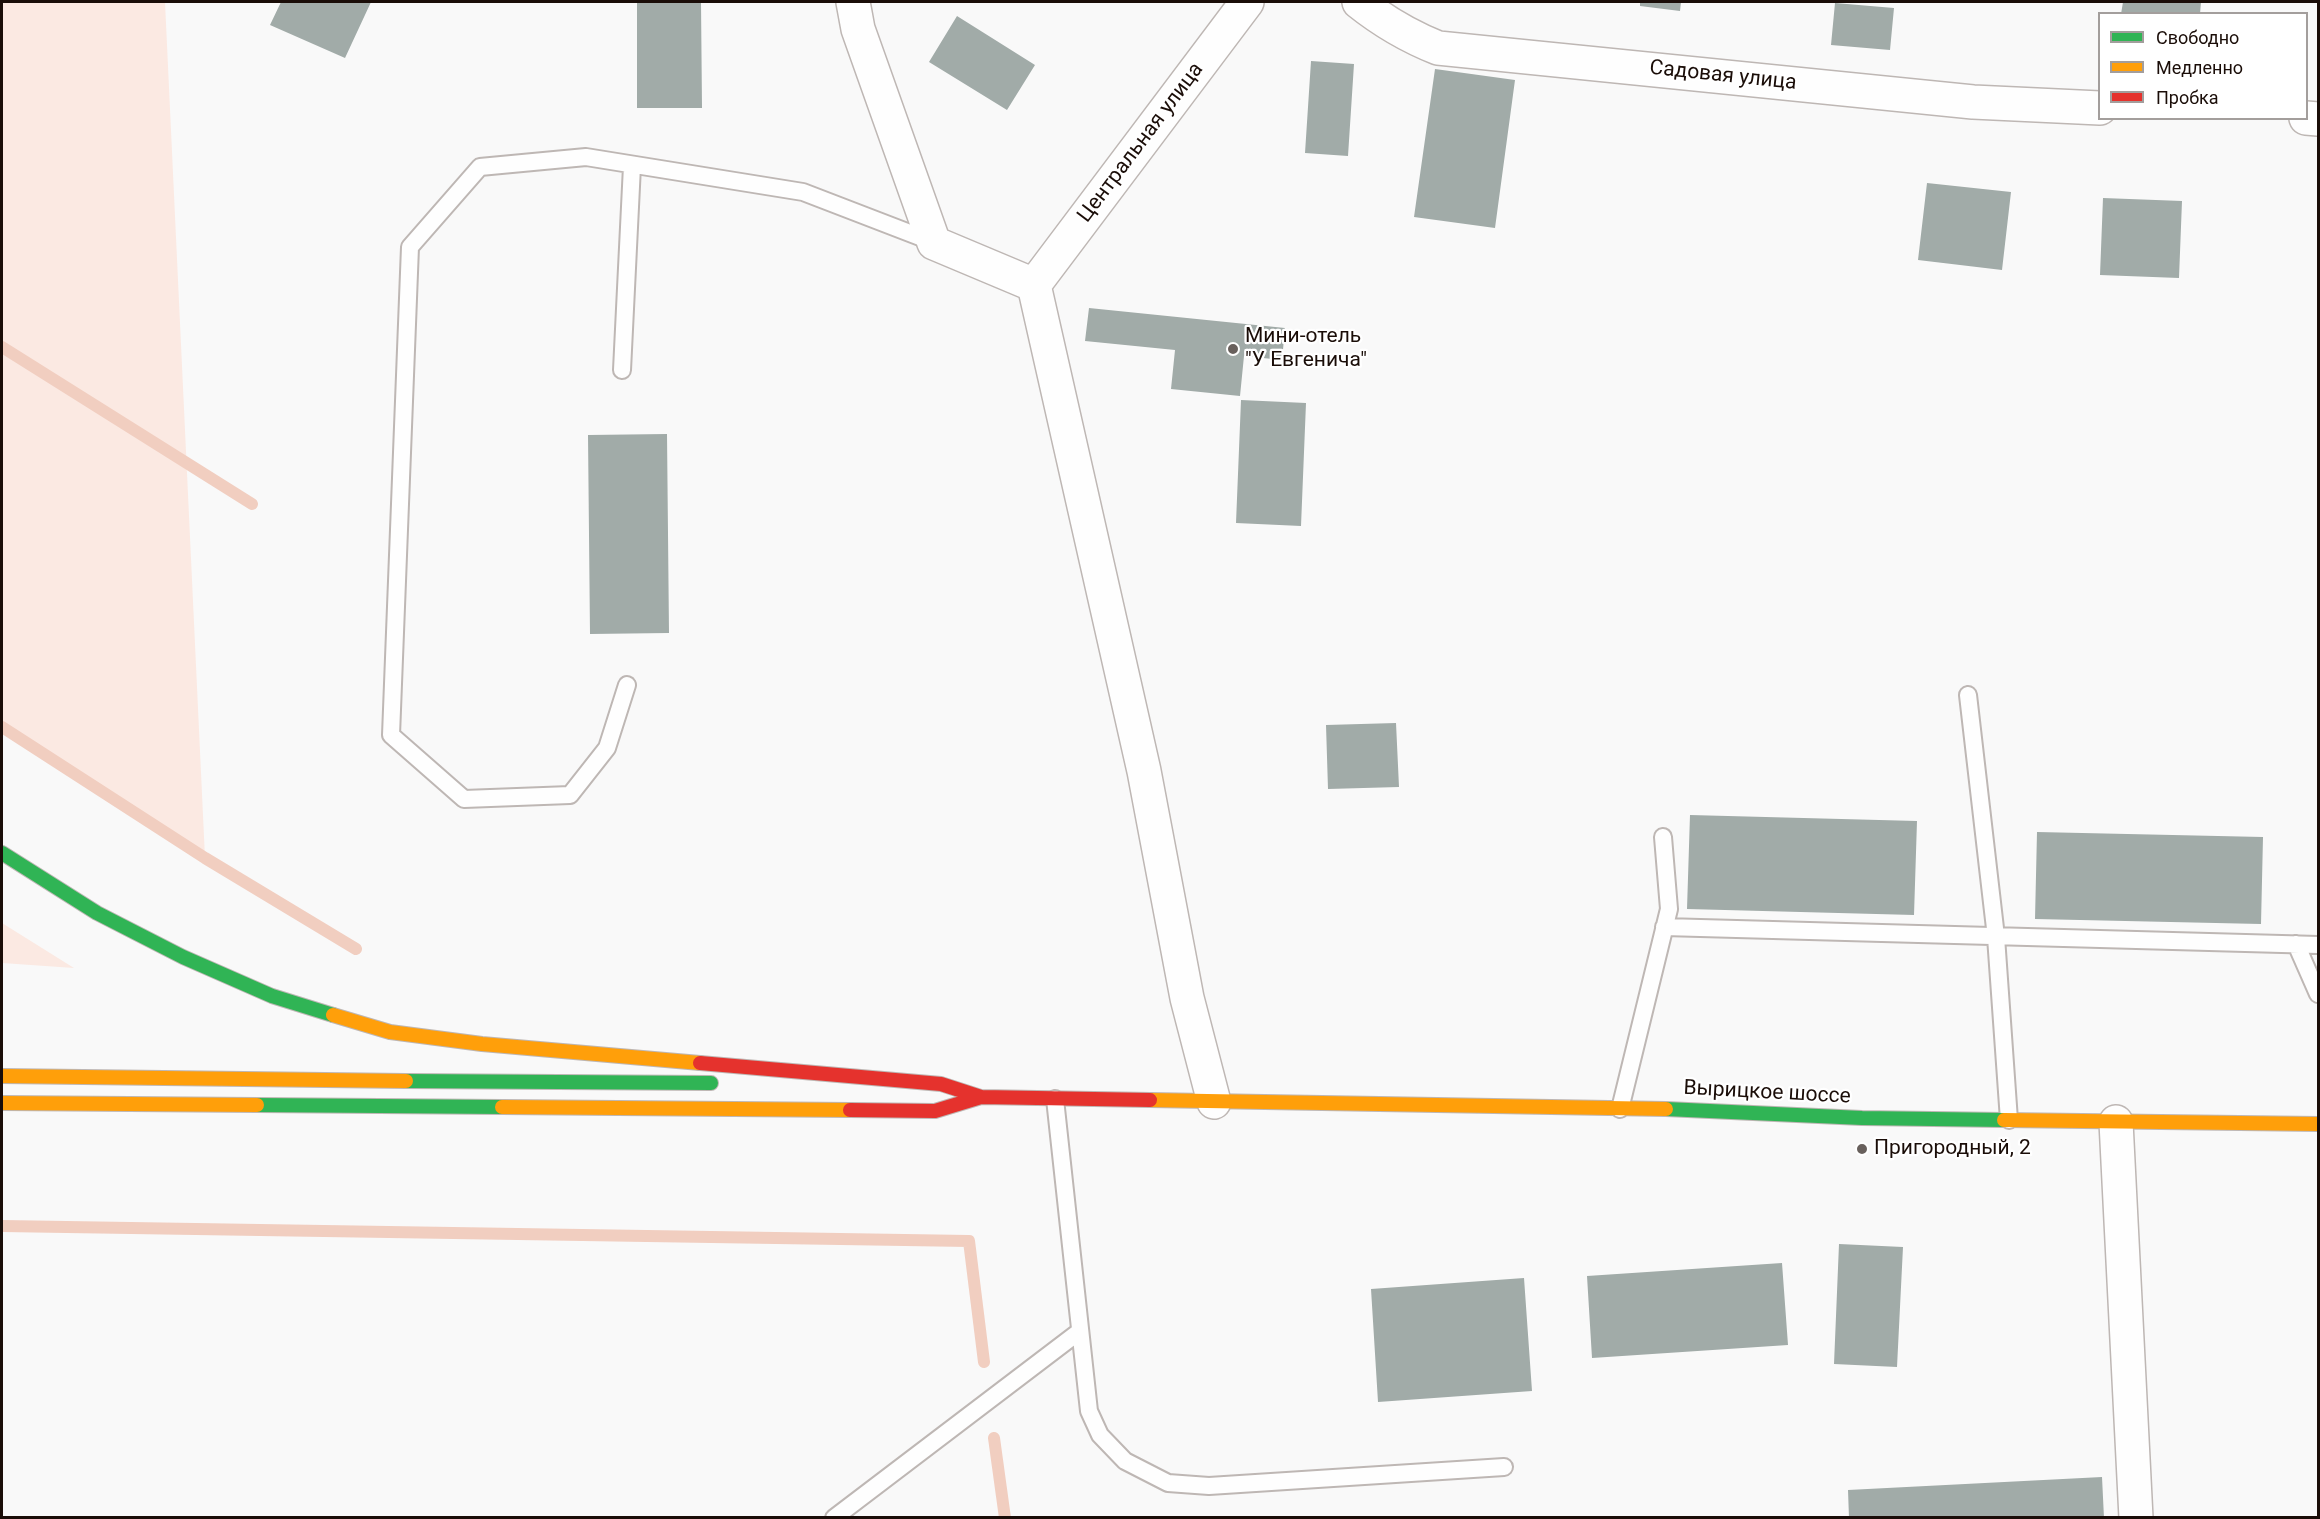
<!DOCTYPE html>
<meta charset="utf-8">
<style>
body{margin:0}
#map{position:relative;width:2320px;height:1519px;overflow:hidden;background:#f9f9f9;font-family:Roboto,sans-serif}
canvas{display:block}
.frame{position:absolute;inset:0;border:3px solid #1a0d08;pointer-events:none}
.legend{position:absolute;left:2098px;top:12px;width:210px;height:108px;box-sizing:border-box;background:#fff;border:2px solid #a39e9c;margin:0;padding:8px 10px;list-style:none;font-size:18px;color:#1a0d08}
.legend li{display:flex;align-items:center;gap:12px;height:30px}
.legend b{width:30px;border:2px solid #a39e9c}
</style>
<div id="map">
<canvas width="2320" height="1519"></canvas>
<div class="frame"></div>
<ul class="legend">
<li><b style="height:8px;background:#30b455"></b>Свободно</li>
<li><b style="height:8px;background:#ff9f0a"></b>Медленно</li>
<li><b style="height:8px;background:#e5322d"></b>Пробка</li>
</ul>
</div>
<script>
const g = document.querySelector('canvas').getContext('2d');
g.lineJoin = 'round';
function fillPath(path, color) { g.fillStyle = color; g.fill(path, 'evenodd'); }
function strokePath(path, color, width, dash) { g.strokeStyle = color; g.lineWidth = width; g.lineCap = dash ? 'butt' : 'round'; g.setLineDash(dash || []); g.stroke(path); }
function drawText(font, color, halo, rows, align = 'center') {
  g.font = font + ' Roboto,sans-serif'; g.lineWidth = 4.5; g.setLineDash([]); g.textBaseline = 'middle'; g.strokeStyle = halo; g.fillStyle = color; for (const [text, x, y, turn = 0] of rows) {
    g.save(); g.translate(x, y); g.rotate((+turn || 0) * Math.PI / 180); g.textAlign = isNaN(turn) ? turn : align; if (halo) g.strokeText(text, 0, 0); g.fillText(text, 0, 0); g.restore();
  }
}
const green = new Path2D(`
 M2 2H165L205 858 2 727Z
 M2 923 74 968 2 963Z`);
const stream = new Path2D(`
 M2 347 252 504
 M2 727 205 858 356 949
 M2 1226 969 1241 984 1362
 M994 1438 1005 1518`);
const building = new Path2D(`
 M281 2H371L345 58 270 25Z
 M637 2H701L702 108H637Z
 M1640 2H1681L1680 11 1640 6Z
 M2123 2H2201L2200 14H2121Z
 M1835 3 1894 8 1890 50 1831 45Z
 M957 16 1035 65 1007 110 929 62Z
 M1311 61 1354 64 1348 156 1305 153Z
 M1435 69 1515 80 1495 228 1414 217Z
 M1927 183 2011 192 2002 270 1918 260Z
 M2103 198 2182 201 2179 278 2100 275Z
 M1089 308 1285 328 1282 360 1244 356 1240 396 1171 389 1175 350 1085 341Z
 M1241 400 1306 403 1301 526 1236 523Z
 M667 434 669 633 590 634 588 435Z
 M1396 723 1399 787 1328 789 1326 725Z
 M1690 815 1917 821 1914 915 1687 909Z
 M2037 832 2263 837 2261 924 2035 919Z
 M1839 1244 1903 1247 1897 1367 1834 1364Z
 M1782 1263 1788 1345 1592 1358 1587 1276Z
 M1524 1278 1532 1391 1378 1402 1371 1289Z
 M2102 1477 2104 1518H1849L1848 1490Z`);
const lane = new Path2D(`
 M622 370 632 166
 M627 685 607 748 570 795 464 799 391 735 410 247 480 167 586 157 803 192 933 242
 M1968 695 1996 937 2009 1120
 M1664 927 2318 945
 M2296 944 2318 994
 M1055 1099 1089 1411 1100 1435 1125 1461 1168 1483 1209 1486 1504 1467
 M1620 1109 1669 909 1663 837
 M834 1518 1080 1331`);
const street = new Path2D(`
 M853 2 858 29 934 243 1034 285
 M1359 2C1384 22 1408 36 1438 48L1973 102 2100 108
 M2306 118 2318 119
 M1034 285 1144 771 1187 998 1214 1102
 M1034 285 1247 2
 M2116 1122 2136 1518`);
const fast = new Path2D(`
 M2 853 97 913 183 957 272 996 333 1015
 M406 1081 711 1083
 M257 1105 502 1107
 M1666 1109 1862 1118 2004 1120`);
const slow = new Path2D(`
 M333 1015 390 1032 482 1044 700 1063
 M2 1076 406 1081
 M1150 1100 1666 1109
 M2 1103 257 1105
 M502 1107 850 1110
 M2004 1120 2318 1124`);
const jam = new Path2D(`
 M700 1063 941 1084 981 1097 1150 1100
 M850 1110 935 1111 981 1097`);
const markers = [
 [1233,349,6,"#68605c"],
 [1862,1149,6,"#68605c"]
];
const streetNames = [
 ["Садовая улица",1723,76,6],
 ["Центральная улица",1141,143,-53],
 ["Вырицкое шоссе",1767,1093,3]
];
const poiNames = [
 ["Мини-отель",1245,337],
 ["\"У Евгенича\"",1245,361],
 ["Пригородный, 2",1874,1149]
];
fillPath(green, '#fbe9e2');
strokePath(stream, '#f1cec0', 12);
fillPath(building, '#a1aba8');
strokePath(lane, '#beb7b4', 20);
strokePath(street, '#beb7b4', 36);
strokePath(fast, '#beb7b4', 16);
strokePath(slow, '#beb7b4', 16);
strokePath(jam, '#beb7b4', 16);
strokePath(lane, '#fefefe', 16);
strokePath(street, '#fefefe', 33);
strokePath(fast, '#30b455', 14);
strokePath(slow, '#ff9f0a', 14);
strokePath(jam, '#e5322d', 14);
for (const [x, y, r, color] of markers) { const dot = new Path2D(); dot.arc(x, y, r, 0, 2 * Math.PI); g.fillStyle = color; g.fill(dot); strokePath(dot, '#fff', 2); }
drawText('21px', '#1a0d08', '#fff', streetNames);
drawText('21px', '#1a0d08', '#fff', poiNames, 'left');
</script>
